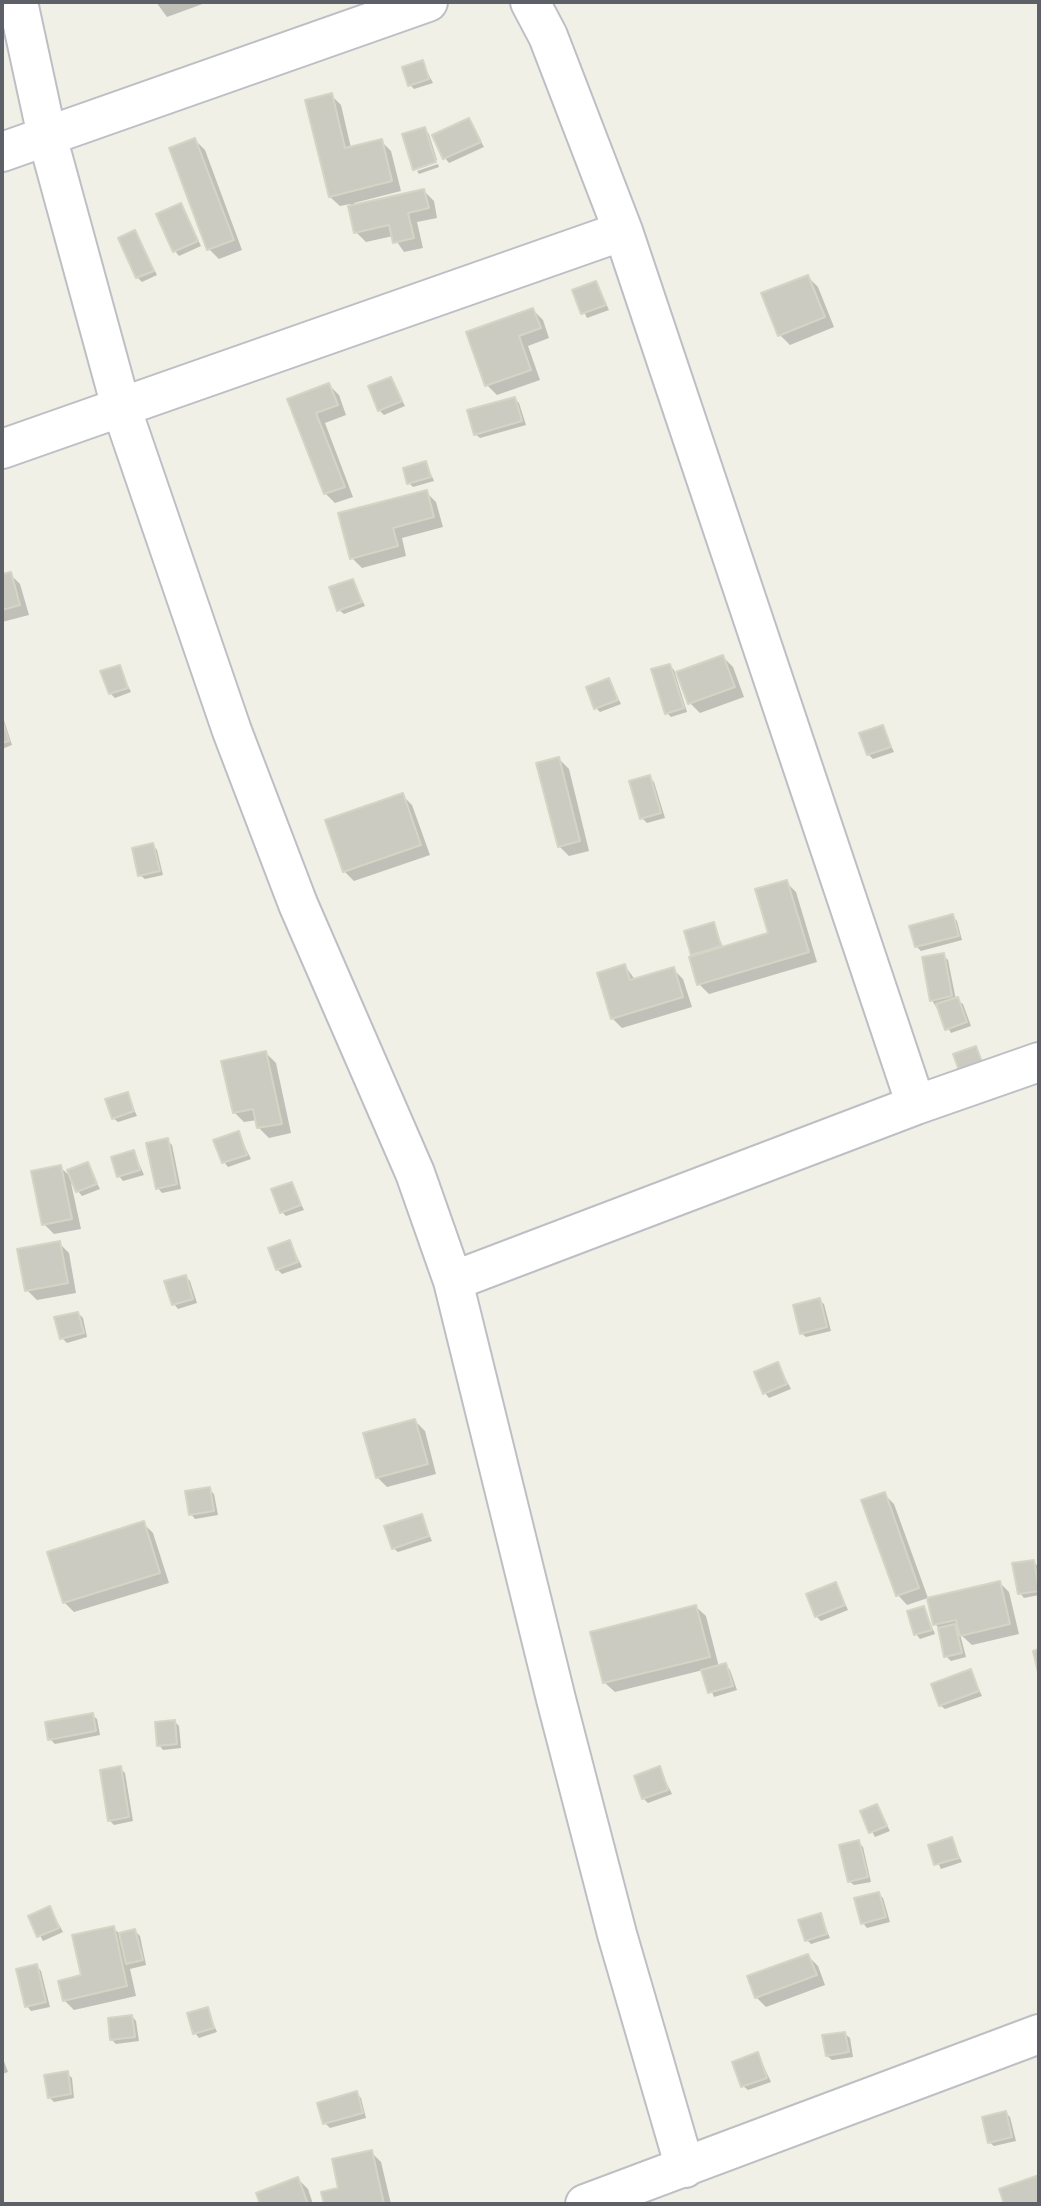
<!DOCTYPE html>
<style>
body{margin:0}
#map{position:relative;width:1041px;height:2206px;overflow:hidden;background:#f1f0e6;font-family:Raleway,sans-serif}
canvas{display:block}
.frame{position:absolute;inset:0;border:4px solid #5d6067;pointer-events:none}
</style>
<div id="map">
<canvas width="1041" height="2206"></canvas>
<div class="frame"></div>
</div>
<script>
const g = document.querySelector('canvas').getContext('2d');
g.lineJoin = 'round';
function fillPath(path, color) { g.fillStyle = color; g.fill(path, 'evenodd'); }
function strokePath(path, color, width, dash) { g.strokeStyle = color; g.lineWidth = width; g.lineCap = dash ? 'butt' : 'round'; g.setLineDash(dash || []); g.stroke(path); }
const shadow = new Path2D(`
 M156 2H208L167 17Z
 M422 62 433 83 414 89 410 85Z
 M331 95 341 105 351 148 381 141 391 151 401 191 354 203 355 206 424 191 434 201 437 218 417 222 423 248 404 252 393 236 366 242 356 232 350 204 340 206 330 197Z
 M469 120 484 147 449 163 445 158Z
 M424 129 429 134 437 160 415 167Z
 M195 140 205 150 242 250 219 259 209 249 171 149Z
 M438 164 439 167 419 174 417 171Z
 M181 205 201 246 179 256 175 251Z
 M135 232 157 275 142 282 137 277Z
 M808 277 818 287 834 327 790 345 780 335Z
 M596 283 609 310 587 318 574 291Z
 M533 310 543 320 549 338 528 346 540 380 497 395 487 385Z
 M391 379 405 406 384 415 379 410Z
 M329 385 339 395 346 415 325 423 353 497 335 503 325 493 290 400Z
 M515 399 519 403 526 425 480 438 475 434Z
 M426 463 434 481 413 487 409 483Z
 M426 492 436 502 443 527 402 538 406 556 362 568 352 558Z
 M10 574 20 584 29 615 2 622V576Z
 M353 581 365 606 344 614 339 610Z
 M723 657 733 667 744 697 700 713 690 703Z
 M670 666 674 670 687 712 671 717 667 713Z
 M119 667 131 692 115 698 110 693Z
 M609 680 621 704 600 712 596 708Z
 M2 714 12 745 2 749Z
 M882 727 894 752 873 759 868 754Z
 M559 759 569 769 589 851 569 856 559 846Z
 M649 777 654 782 665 818 647 823 642 818Z
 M402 795 412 805 430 855 354 881 344 871Z
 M153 845 157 850 163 875 145 879 140 875Z
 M786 882 796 892 817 962 709 994 699 984 693 954 713 924 724 949 771 935Z
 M952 916 957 921 962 940 921 951 916 946Z
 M943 955 948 960 956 1000 963 1004 971 1026 951 1033 932 1000Z
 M625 966 636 981 673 969 683 979 692 1007 622 1028 612 1018Z
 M266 1053 276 1063 291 1133 269 1138 259 1128 257 1120 244 1122 234 1112Z
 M127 1094 137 1116 118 1122 113 1118Z
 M238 1133 251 1159 228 1167 224 1162Z
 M167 1140 172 1145 181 1189 162 1193 158 1188Z
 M134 1152 144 1175 123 1181 119 1176Z
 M87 1164 100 1189 82 1196 71 1183 81 1229 54 1234 44 1224 60 1167 72 1178Z
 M291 1184 304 1210 286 1216 282 1212Z
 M290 1242 302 1267 282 1274 277 1269Z
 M59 1243 69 1253 76 1293 37 1300 27 1290Z
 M186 1277 190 1281 197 1303 178 1309 174 1304Z
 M819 1300 824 1304 831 1331 806 1337 801 1333Z
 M78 1313 83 1318 87 1337 67 1343 62 1338Z
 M778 1364 791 1389 769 1398 765 1393Z
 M415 1421 425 1431 436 1474 387 1487 377 1477Z
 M209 1489 214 1494 218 1515 195 1519 191 1514Z
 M884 1494 894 1504 928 1598 907 1605 898 1595Z
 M421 1516 432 1541 398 1552 393 1548Z
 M143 1523 153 1533 169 1583 74 1612 64 1602Z
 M1033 1562 1038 1566 1039 1595 1024 1598 1020 1593Z
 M999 1582 1009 1592 1019 1634 972 1645 960 1634 966 1657 951 1661 946 1656 940 1629 934 1623Z
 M836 1584 848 1610 821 1621 816 1616Z
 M696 1607 706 1616 719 1667 726 1665 730 1670 737 1690 714 1697 703 1670 615 1692 605 1683Z
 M924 1608 935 1634 920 1639 916 1634Z
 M970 1671 982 1696 945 1709 940 1705Z
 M92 1715 97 1719 100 1735 55 1744 50 1739Z
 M175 1722 179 1726 181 1748 163 1750 159 1745Z
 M120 1768 125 1773 133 1821 114 1825 109 1820Z
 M659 1768 672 1794 648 1803 643 1798Z
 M877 1806 890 1831 875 1837 862 1812Z
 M951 1839 962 1862 941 1869 930 1846Z
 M858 1842 863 1847 871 1882 854 1885 849 1881Z
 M878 1894 883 1898 890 1922 867 1928 863 1923Z
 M50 1908 63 1932 43 1941 30 1917Z
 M820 1915 830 1938 811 1944 807 1940Z
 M113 1928 120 1934 135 1931 140 1936 146 1965 130 1969 136 1996 74 2010 64 2000 83 1977Z
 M808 1956 818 1966 825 1985 766 2007 756 1997Z
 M37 1966 41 1971 50 2007 31 2011 27 2006Z
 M207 2009 217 2032 199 2038 195 2033Z
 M132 2016 136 2021 139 2041 116 2044 112 2040Z
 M845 2034 850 2038 853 2057 832 2060 827 2056Z
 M758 2054 771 2082 748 2090 743 2086Z
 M2 2056 8 2072 2 2074Z
 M67 2073 72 2078 74 2098 54 2102 49 2097Z
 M356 2093 361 2098 366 2118 330 2128 325 2123Z
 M1006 2113 1010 2117 1016 2141 994 2146 989 2142Z
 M371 2152 381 2162 391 2204H326L323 2194 341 2190Z
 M298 2179 308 2189 313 2204H262L258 2194Z`);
const building = new Path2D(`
 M423 60 429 79 408 86 402 67Z
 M332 93 345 148 382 139 392 181 329 197 305 100Z
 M469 118 481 142 443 159 432 135Z
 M425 127 436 162 413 170 402 134Z
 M195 138 234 240 207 250 169 148Z
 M424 189 429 208 408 213 414 238 393 243 389 225 354 233 348 206Z
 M181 203 198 241 173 252 156 214Z
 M135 230 154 271 136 278 118 238Z
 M808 275 825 317 778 336 761 293Z
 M596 281 606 305 581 314 572 290Z
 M533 308 541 328 519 336 531 370 485 386 466 332Z
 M391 377 402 401 378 411 368 386Z
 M329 383 338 405 316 413 345 487 324 494 287 399Z
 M515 397 522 421 474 435 467 410Z
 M426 461 431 477 407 484 403 468Z
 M427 490 434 517 393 528 398 546 350 559 338 513Z
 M11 572 20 605 2 610V574Z
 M353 579 362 602 337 611 329 587Z
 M723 655 735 687 688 704 676 672Z
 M670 664 684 708 665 714 651 669Z
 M120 665 128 688 109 694 100 671Z
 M609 678 618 700 594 709 586 687Z
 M2 719 9 741 2 743Z
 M883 725 891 747 867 755 859 733Z
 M559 757 580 841 558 847 536 763Z
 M650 775 661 813 640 819 629 781Z
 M403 793 421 845 343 872 325 820Z
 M153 843 160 871 138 876 132 848Z
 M787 880 809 952 697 985 689 957 768 933 755 889Z
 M953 914 959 936 915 947 909 926Z
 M714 922 721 946 691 955 684 931Z
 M944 953 952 996 930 1001 922 957Z
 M625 964 630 980 674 967 683 997 611 1019 597 973Z
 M958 997 967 1022 945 1030 936 1004Z
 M976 1046 984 1067 961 1076 953 1054Z
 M266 1051 282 1124 257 1128 253 1109 233 1113 221 1061Z
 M128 1092 134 1111 112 1119 105 1099Z
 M239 1131 247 1155 222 1163 213 1140Z
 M168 1138 177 1184 156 1189 146 1143Z
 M134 1150 140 1170 117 1177 111 1157Z
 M88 1162 97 1184 76 1192 67 1170Z
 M61 1165 72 1219 42 1225 31 1171Z
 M292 1182 301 1205 280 1213 271 1189Z
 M290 1240 298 1262 276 1270 268 1248Z
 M60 1241 68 1283 25 1291 17 1249Z
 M186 1275 193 1299 172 1305 164 1281Z
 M820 1298 827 1327 800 1334 793 1305Z
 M78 1312 84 1333 60 1339 54 1317Z
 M778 1362 787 1384 763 1394 754 1372Z
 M415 1419 428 1464 376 1478 363 1433Z
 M210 1487 214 1511 189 1515 185 1491Z
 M885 1492 919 1588 896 1596 861 1500Z
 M422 1514 429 1536 392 1549 384 1526Z
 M144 1521 160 1573 63 1603 47 1552Z
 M1034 1560 1039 1591 1018 1594 1012 1563Z
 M1000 1581 1010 1624 960 1636 956 1620 933 1625 927 1598Z
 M836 1582 845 1605 815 1617 806 1594Z
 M696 1605 710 1657 603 1683 590 1632Z
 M924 1606 932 1630 914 1635 907 1611Z
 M955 1624 962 1653 944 1657 938 1628Z
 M1039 1649V1672H1038L1033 1651Z
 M726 1663 733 1686 708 1693 701 1670Z
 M971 1669 979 1691 939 1706 931 1684Z
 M93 1713 96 1731 48 1740 45 1722Z
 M175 1720 177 1744 157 1746 155 1722Z
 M121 1766 129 1817 108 1821 100 1770Z
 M660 1766 668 1790 642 1799 634 1776Z
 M877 1804 887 1826 869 1833 860 1811Z
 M952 1837 959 1858 934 1865 928 1845Z
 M859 1840 868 1877 848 1882 839 1845Z
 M879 1892 886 1917 861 1924 854 1898Z
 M50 1906 59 1928 37 1937 28 1916Z
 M821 1913 827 1934 805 1941 798 1920Z
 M114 1926 127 1986 63 2001 58 1981 81 1975 72 1935Z
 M135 1929 143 1960 126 1964 119 1933Z
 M808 1954 817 1975 755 1998 747 1976Z
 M37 1964 46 2002 25 2007 16 1969Z
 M208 2007 214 2028 193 2034 187 2013Z
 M132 2015 135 2037 110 2040 108 2018Z
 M845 2032 849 2052 826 2056 822 2035Z
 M758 2052 767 2078 741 2087 732 2062Z
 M68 2071 71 2094 48 2098 44 2075Z
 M357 2091 363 2113 323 2124 317 2103Z
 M1006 2111 1012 2137 988 2143 982 2117Z
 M372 2150 384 2204H324L321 2192 338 2188 332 2159Z
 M1039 2175V2204H1004L999 2189Z
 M298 2177 308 2204H260L256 2193Z`);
const minor = new Path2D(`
 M18 2 47 136 121 407 232 731 298 904 415 1173 453 1281 556 1699 617 1934 685 2168
 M530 2 548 36 623 231 916 1105
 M2 152 428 2
 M2 449 623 231
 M453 1281 916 1105 1039 1062
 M585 2204 1039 2034`);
fillPath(shadow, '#0003');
fillPath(building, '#cccbc2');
strokePath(building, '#d6d4c4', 2);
strokePath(minor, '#bdbfc5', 42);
strokePath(minor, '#fff', 38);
</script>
